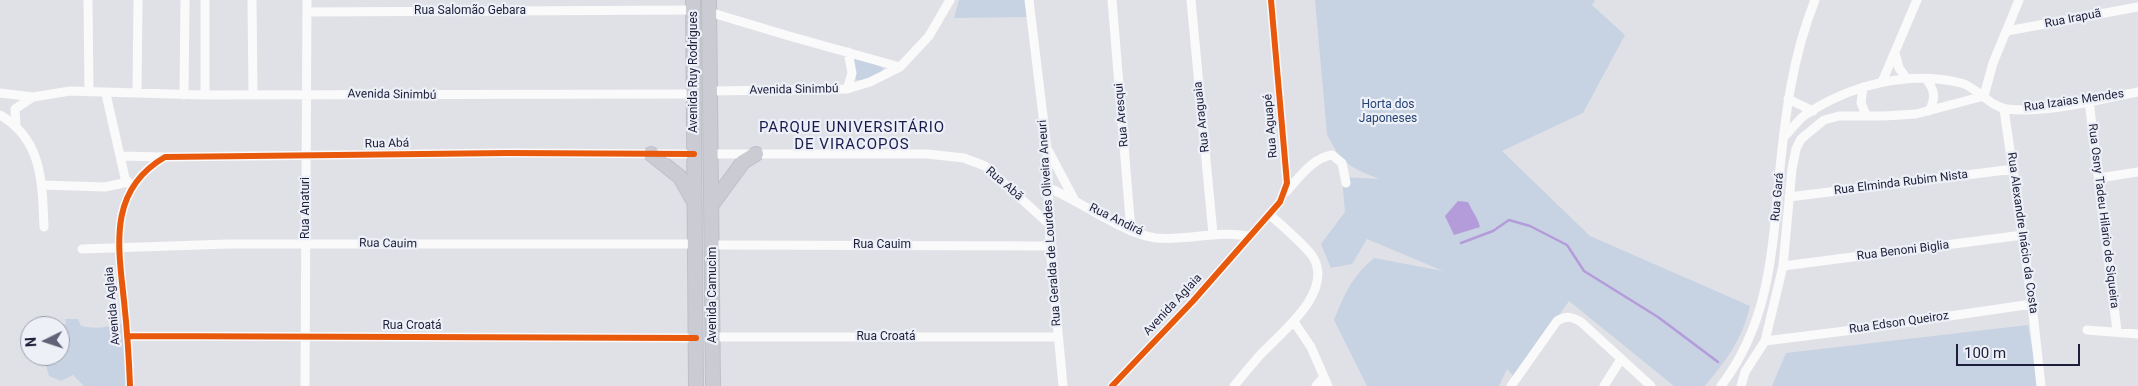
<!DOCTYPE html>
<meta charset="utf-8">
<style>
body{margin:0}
#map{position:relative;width:2138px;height:386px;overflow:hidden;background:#e0e1e7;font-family:Roboto,sans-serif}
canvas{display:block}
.north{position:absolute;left:20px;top:316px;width:50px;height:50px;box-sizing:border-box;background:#edf0f7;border:1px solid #9a9cab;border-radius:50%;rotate:266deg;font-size:14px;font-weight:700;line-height:20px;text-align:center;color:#1d1e3a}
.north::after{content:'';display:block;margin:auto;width:18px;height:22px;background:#616277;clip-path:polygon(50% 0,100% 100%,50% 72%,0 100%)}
.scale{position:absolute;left:1956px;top:344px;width:124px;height:22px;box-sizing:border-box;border:2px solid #1d1e3a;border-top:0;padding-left:6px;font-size:15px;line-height:18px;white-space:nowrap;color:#1d1e3a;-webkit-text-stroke:4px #edf0f7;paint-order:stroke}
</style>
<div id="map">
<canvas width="2138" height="386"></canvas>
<div class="north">N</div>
<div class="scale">100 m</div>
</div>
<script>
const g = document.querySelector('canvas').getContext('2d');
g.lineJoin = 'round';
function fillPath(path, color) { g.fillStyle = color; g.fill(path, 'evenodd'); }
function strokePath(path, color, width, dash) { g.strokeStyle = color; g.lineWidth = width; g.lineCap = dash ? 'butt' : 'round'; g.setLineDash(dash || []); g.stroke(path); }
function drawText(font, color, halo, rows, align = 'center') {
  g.font = font + ' Roboto,sans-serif'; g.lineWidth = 4.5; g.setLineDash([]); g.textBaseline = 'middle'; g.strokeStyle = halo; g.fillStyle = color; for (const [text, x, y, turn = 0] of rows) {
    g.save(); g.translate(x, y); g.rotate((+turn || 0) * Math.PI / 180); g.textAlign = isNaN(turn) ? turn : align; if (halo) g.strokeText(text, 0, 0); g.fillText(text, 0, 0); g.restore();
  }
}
const green = new Path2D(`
 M959 0H1027L1028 17 954 18Z
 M1315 0H1595L1592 5 1625 35 1583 113 1502 151 1590 236 1750 306C1743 338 1726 361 1705 386H1674L1569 301 1515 378 1507 369 1499 386H1367L1334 320C1345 293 1351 278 1374 258L1443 271 1367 239 1352 264 1331 268 1321 244 1345 212 1342 177 1379 179C1350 167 1341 164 1327 134Z
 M853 58 872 63 883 68 882 73 865 81 856 80Z
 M65 319H78L81 326C96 329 106 328 120 323 140 350 126 357 130 386H84L73 375 61 381 49 376 45 362 40 356H60V326H42L66 324Z
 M2028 325 2039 386H1772L1786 353Z`);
const water = new Path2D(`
 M1458 201 1468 202C1472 211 1478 218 1480 227L1454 235 1445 216Z`);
const stream = new Path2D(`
 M1461 243 1493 231 1509 220 1530 226 1567 245 1584 271 1658 317 1718 362`);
const minor = new Path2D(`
 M88 0 89 92
 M205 0V95
 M252 0 253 94
 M1029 0 1047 149 1050 246 1063 386
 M1112 0 1131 231
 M1191 0 1213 234
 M307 12 693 10
 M709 12 789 36 900 67
 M2007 31 2138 7
 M1895 53 1899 68 1907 79
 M1926 79C1935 90 1936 98 1929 111
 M1882 82 1917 0
 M1863 87 1861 103 1866 115
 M847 89 852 73 848 52
 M711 91 847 89 870 82 900 67 929 36 950 0
 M0 93 33 97 70 91 205 95 694 94
 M137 93 138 0
 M106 94 125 178 132 187
 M184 95 185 0
 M1984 96 1993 63 2019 0
 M1788 99 1813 111
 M2089 101 2117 331
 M2004 109 2032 304 2041 386
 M0 115C43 140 42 183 44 227
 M16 126 15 109 33 97
 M1784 137C1791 130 1797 121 1805 115 1850 85 1908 70 1961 83 1977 87 1990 107 2007 109 2045 114 2100 99 2138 92
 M1048 150 1074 199
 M712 154H927L964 158 985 166 1049 224
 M120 156 165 157
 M2099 178 2138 172
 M42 185 105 187 128 182
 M1049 188C1080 201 1124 234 1156 238 1188 241 1217 230 1248 236
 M1286 192C1299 178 1312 158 1332 155L1342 163 1346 183
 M1789 197 2014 169
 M713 245 1050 246
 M82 249 228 244H695
 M1783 266 2023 235
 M1294 322 1311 347 1328 386
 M2087 330 2138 334
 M127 336 696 338
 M714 337H1058
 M1765 341 1861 329 2032 304
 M130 386C129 358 127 329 124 301 118 245 108 190 165 157L508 153 694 154
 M305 386 307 0
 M1112 386 1193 301 1280 202 1287 183 1271 0
 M1234 386C1243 375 1252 364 1261 354 1282 332 1334 292 1313 257 1305 245 1281 225 1269 214
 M1316 386 1324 377
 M1511 386 1557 321C1566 316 1571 316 1581 322L1651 386
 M1604 386 1621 359
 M1721 386C1769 323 1772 254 1779 178 1785 117 1792 57 1815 0
 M1741 386 1745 372 1765 341 1783 266 1792 169 1796 149 1801 139 1824 120 1839 116H1884L1916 114 1984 96`);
const primary = new Path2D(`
 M693 0 696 386
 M709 0 713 386
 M651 154 680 177 693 200
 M713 203 743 162 756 154`);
const cycleway = new Path2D(`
 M127 336 696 338
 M130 386C129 358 127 329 124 301 118 245 108 190 165 157L508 153 694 154
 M1112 386 1193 301 1280 202 1287 183 1271 0`);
const streetNames = [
 ["Rua Salomão Gebara",470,11],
 ["Rua Irapuã",2073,19,-11],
 ["Avenida Ruy Rodrigues",694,72,-90],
 ["Avenida Sinimbú",794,90,-1],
 ["Avenida Sinimbú",392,95,1],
 ["Rua Izaias Mendes",2074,101,-8],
 ["Rua Aresqui",1122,115,-95],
 ["Rua Araguaia",1202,117,-96],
 ["Rua Aguapé",1271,126,-95],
 ["Rua Abá",387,144,-1],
 ["Rua Elminda Rubim Nista",1901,183,-7],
 ["Rua Abã",1004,184,41],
 ["Rua Gará",1778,197,-85],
 ["Rua Anaturi",306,208,-90],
 ["Rua Osny Tadeu Hilario de Siqueira",2103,216,83],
 ["Rua Andirá",1116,220,26],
 ["Rua Geralda de Lourdes Oliveira Aneuri",1050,223,-94],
 ["Rua Alexandre Inácio da Costa",2022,233,82],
 ["Rua Cauim",388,244,1],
 ["Rua Cauim",882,245],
 ["Rua Benoni Biglia",1903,251,-7],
 ["Avenida Camucim",713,295,-90],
 ["Avenida Aglaia",1173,305,-47],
 ["Avenida Aglaia",113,306,-95],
 ["Rua Edson Queiroz",1899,323,-8],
 ["Rua Croatá",412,326],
 ["Rua Croatá",886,337]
];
const parkNames = [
 ["Horta dos",1388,105],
 ["Japoneses",1388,119]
];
const quarterNames = [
 ["PARQUE UNIVERSITÁRIO",852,128],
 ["DE VIRACOPOS",852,145]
];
fillPath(green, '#c7d3e2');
fillPath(water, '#b49cda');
strokePath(stream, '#b49cda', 2.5);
strokePath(primary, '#bebfc7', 16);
strokePath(minor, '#fafafb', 9);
strokePath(primary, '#cbcbd4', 14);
strokePath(cycleway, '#e8590c', 6);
drawText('12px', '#1d1e3a', '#edf0f7', streetNames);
drawText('12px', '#254374', '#edf0f7', parkNames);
g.letterSpacing = '1px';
drawText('15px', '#18194d', '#edf0f7', quarterNames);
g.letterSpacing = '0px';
</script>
